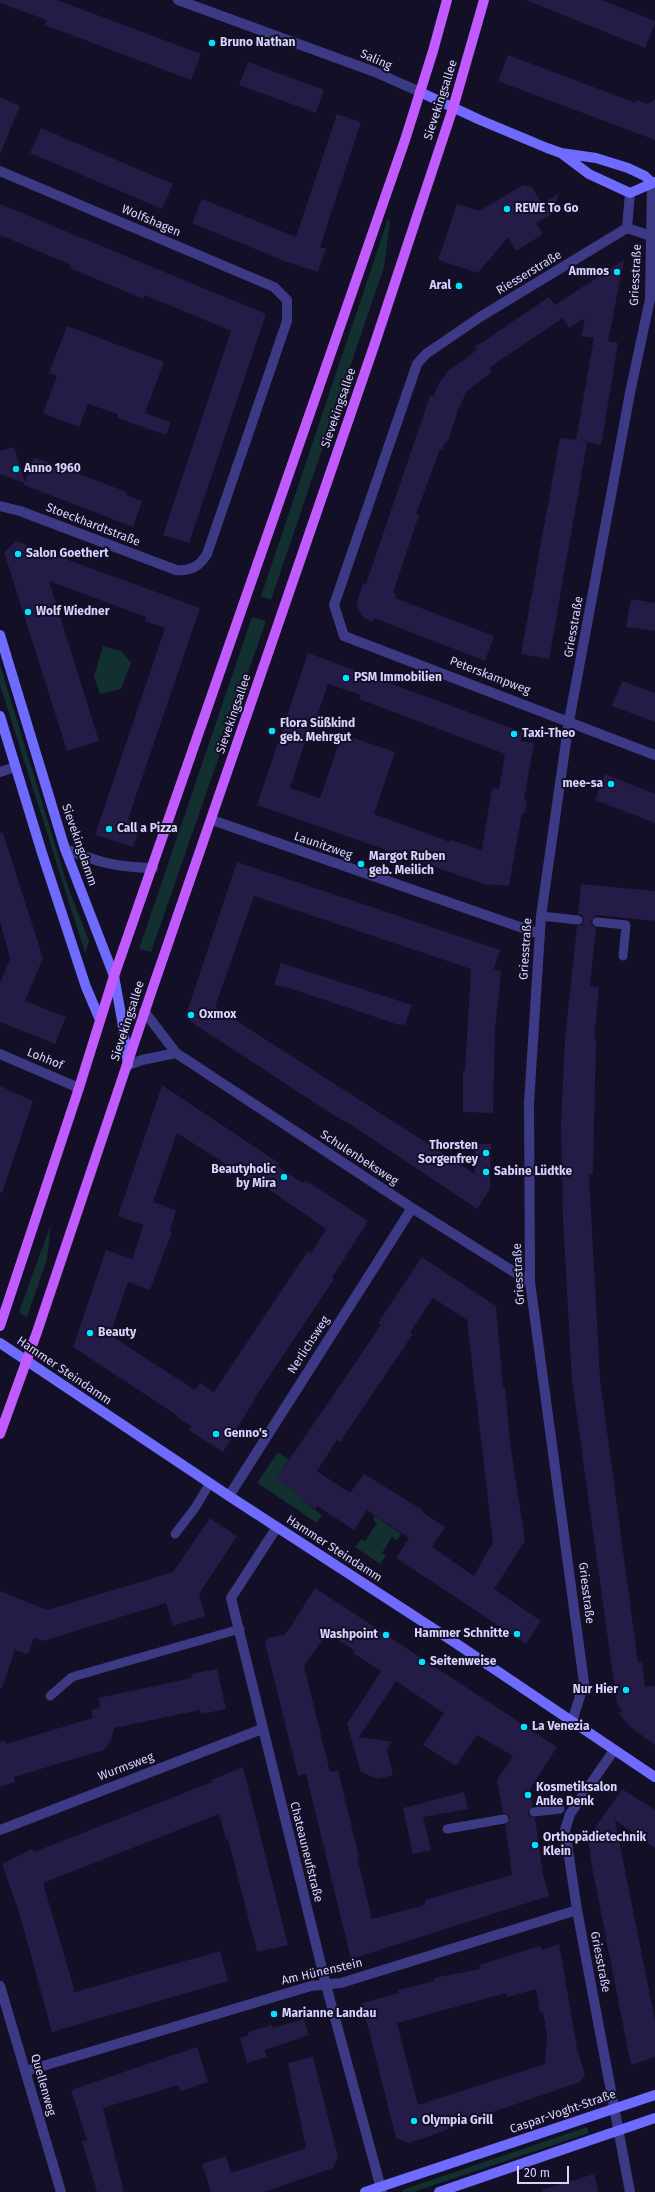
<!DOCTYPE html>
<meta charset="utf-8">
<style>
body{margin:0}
#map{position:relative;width:655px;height:2192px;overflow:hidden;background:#130f26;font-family:"Fira Sans",sans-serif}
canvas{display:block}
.scale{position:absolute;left:517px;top:2166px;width:52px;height:18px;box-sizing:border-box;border:2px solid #d9d4ff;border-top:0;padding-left:5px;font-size:12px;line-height:14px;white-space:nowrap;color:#d9d4ff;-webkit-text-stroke:3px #130f26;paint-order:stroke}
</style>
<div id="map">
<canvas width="655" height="2192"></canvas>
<div class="scale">20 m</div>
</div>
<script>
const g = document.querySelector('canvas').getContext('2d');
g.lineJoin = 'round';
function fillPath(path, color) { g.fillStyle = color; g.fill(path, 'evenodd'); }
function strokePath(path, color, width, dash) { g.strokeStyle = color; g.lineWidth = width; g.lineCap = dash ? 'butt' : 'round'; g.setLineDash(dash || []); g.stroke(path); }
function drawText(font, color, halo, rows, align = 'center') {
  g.font = font + ' "Fira Sans",sans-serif'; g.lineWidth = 4; g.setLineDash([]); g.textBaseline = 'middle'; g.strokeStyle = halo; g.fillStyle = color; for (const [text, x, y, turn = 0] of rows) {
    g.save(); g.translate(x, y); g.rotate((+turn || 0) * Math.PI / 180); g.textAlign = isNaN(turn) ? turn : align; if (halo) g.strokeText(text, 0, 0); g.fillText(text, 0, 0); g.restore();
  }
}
const green = new Path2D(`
 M388 219 390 222 384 267 271 600 261 596Z
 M252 617 266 621 151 952 139 949Z
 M103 646 121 651 131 663 121 689 100 694 94 677Z
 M0 665 68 887 89 941 85 953 0 685Z
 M51 1224 47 1259 27 1317 19 1312Z
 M278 1452 289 1459 276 1479 302 1496 300 1499 322 1515 317 1523 259 1484 258 1482Z
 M375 1516 401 1534 397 1540 392 1537 382 1553 386 1556 380 1564 355 1547 361 1539 365 1541 377 1523 373 1520Z
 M587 2127 589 2133 413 2192H403L402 2190Z`);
const building = new Path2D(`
 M0 0H57L201 54 191 80 45 25 47 20 0 3Z
 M526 0H602L655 21V23L645 48Z
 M508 55 636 103 637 100 648 104 655 99V140L498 81Z
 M248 62 324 90 316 113 239 85Z
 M0 97 20 106 0 154Z
 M337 114 361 122 320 247 326 249 318 272 284 261 192 223 202 199 296 237Z
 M41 128 173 184 162 209 30 153Z
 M523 185 532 187 542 204 558 194 554 213 536 223 543 234 516 251 508 237 478 273 438 260 457 204 479 211Z
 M0 204 266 314 189 543 163 535 231 331 145 295 143 299 70 268 71 265 0 235Z
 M624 260 608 341 618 343 601 445 581 441 587 443 549 659 521 654 560 438 576 440 594 338 581 336 585 318 569 328 563 318 489 368 492 372 467 391 456 414H457L448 441H446L442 450 440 449 416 514 419 515 393 593 396 594 395 598 494 636 485 661 374 618 373 622 364 618 356 605 363 583 366 584 430 396 433 397 439 383 448 371 477 350 475 347 549 297 555 305Z
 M67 326 164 362 145 413 171 422 166 435 117 418 118 414 88 404 79 427 43 413 57 376 49 373Z
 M14 447 25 482 34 457 127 492 126 495 142 501 133 527 24 485V483L0 474V451Z
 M16 541 200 608 128 819 141 824 133 847 95 835 165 628 145 621 146 617 49 581 99 741 67 751 4 552Z
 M631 599 655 603V631L626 627Z
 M308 653 522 732 521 741 534 743 524 799 527 800 525 813H522L509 886 484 884 257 805ZM328 684 361 695 359 699 505 754 499 789 492 788 482 850 451 840 450 842 374 814 395 752 342 734 320 798 290 788 313 718 316 719Z
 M622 681 655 693V722L612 706Z
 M605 774 655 794V823L595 800Z
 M0 833H3L43 958 25 1001 66 1017 55 1044 0 1022V983L10 959 0 921Z
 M237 862 500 950 494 969 501 971 495 1030 493 1113 463 1112V1071H465L471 969 254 896 215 1007 475 1174V1144H491L490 1189 477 1209 351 1125 335 1116 185 1018Z
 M581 884 655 891V921L597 915 591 921 592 925 596 928 590 986 599 987 594 1040 596 1041 593 1174 589 1175 600 1379 638 1663 642 1662 645 1687 655 1686V1745L630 1727 618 1713 622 1712 617 1704 572 1381 563 1220 561 1125 565 1039 577 926 581 925 584 920 582 915 578 914Z
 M281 963 412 1005 405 1025 396 1024 289 988 274 985Z
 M162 1085 279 1163 278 1166 290 1175 304 1183 305 1180 368 1221 332 1278 334 1279 262 1387 223 1452 189 1430 191 1426 177 1417 178 1416 73 1347 106 1250 132 1259 138 1242 143 1225 118 1216ZM177 1133 263 1188 264 1186 326 1229 311 1253 308 1251 214 1392 200 1383 195 1390 110 1335 128 1282 150 1290 172 1232 170 1231 176 1210 153 1202Z
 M0 1086 33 1101 2 1193 0 1192Z
 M422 1257 496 1306 503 1387H505L510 1442 525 1541 494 1589 541 1621 526 1644 396 1558 409 1538 367 1510 354 1530 317 1506 315 1509 300 1499 302 1496 276 1479 381 1325 378 1323ZM433 1298 467 1320 493 1542 474 1576 432 1547 445 1527 422 1512 423 1510 364 1474 350 1493 317 1471 337 1440 340 1442 413 1334 410 1332Z
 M210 1518 237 1536 199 1594 205 1616 173 1626 166 1603 43 1641 34 1638 28 1654 15 1650 2 1688H0V1591L47 1610 173 1572Z
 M315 1588 557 1747 530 1789 533 1806 528 1812 529 1816 535 1818 543 1875 549 1896 351 1959 306 1774 298 1776 265 1643 268 1638 284 1635 289 1629ZM327 1633 354 1650 353 1653 381 1671 347 1724 361 1772 378 1779 393 1775 387 1749 392 1742 359 1737 396 1681 444 1713 423 1745 456 1766 477 1735 513 1756 497 1780 503 1813 508 1815 510 1818 505 1825 512 1875 425 1900V1905L372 1919 357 1857H359L338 1770 330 1772 304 1666Z
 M217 1669 226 1709 201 1714 200 1710 114 1728 111 1740 104 1750 14 1777 15 1782 0 1787V1741H5L6 1744 93 1718 91 1710 100 1708 98 1698 192 1678 191 1674Z
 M243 1767 288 1945 257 1952 228 1839H226L219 1814 43 1883 75 1992 220 1951 228 1981 52 2032 19 1912 2 1864 32 1849 34 1852 212 1782 211 1780Z
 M622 1789 655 1810V1848L615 1820 655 2020V2057L631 2065 592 1867 588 1838Z
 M464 1792 468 1809 423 1817 431 1850 413 1854 403 1808Z
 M559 1944 577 2048 585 2075 580 2082 487 2114 425 2138 408 2143 396 2138 362 2003 399 1993 398 1990 435 1981 434 1978 480 1969 479 1965 540 1946 542 1950ZM536 1989 540 2013 543 2012 547 2033 545 2064 418 2105 397 2023 506 1993 507 1997Z
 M304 2019 309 2035 265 2050 267 2057 247 2063 240 2038 249 2035 248 2032 272 2025 273 2028Z
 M197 2047 208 2082 181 2091 178 2085 103 2108 124 2192H97L82 2141 87 2140 71 2090Z
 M313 2057 338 2157 333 2168 264 2192H211L202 2164 226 2156 231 2173 306 2148 288 2063Z
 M594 2174 598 2192H543L542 2190Z`);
const lane = new Path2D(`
 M541 916 578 920
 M597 922 626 925 623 956
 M175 1534 195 1508 210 1483
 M50 1696 72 1677 240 1629
 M534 1812 560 1809
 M447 1829 504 1819`);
const street = new Path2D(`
 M178 0 375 72 420 92
 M0 171 274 287 287 300V321L207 554C199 567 191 571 176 570L20 511 0 506
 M627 228 480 317 426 354 417 364 334 605 344 636 655 755
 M627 228 630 193
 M627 228 651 236
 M0 772 15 767
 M212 820 540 934
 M65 849C100 863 116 867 153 868
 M144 1011 176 1053 412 1208 530 1282
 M0 1054 79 1088
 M128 1065 142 1060 176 1053
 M229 1496 412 1208
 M277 1527 231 1598 326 1985 382 2192
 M572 1722 584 1683 530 1282 529 1103 541 916 569 721 630 393 650 299 652 183
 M614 1750 570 1814 565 1830 577 1910 630 2192
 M0 1830 262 1729
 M0 1986 61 2192
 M26 2071 311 1986 341 1983 577 1910`);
const secondary = new Path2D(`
 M420 92 480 120 547 148 561 153 596 158 628 168 645 176 652 183
 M561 153 589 174 630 193 655 182
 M0 635 65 849 114 976 122 1020 128 1065
 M0 716 42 853 86 987 100 1020
 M0 1343 229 1496 451 1640 655 1777
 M365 2192 655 2095
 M439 2192 655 2118`);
const primary = new Path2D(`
 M0 1326 79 1088 114 976 405 140 433 51 447 0
 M0 1434 37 1332 152 990 374 346 453 108 484 0`);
const markers = [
 [212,43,4,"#00e5ff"],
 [507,209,4,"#00e5ff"],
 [617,272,4,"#00e5ff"],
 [459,286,4,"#00e5ff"],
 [16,469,4,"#00e5ff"],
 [18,554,4,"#00e5ff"],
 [28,612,4,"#00e5ff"],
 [346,678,4,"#00e5ff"],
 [272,731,4,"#00e5ff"],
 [514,734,4,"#00e5ff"],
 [611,784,4,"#00e5ff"],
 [109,829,4,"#00e5ff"],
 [361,864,4,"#00e5ff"],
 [191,1015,4,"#00e5ff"],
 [486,1153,4,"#00e5ff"],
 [486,1172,4,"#00e5ff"],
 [284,1177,4,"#00e5ff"],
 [90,1333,4,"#00e5ff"],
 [216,1434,4,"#00e5ff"],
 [517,1634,4,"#00e5ff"],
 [386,1635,4,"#00e5ff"],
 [422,1662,4,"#00e5ff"],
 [626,1690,4,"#00e5ff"],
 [524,1727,4,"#00e5ff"],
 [528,1795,4,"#00e5ff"],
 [535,1845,4,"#00e5ff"],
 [274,2014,4,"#00e5ff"],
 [414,2121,4,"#00e5ff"]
];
const poiNames = [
 ["Bruno Nathan",220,43],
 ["REWE To Go",515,209],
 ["Ammos",609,272,"right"],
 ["Aral",451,286,"right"],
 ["Anno 1960",24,469],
 ["Salon Goethert",26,554],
 ["Wolf Wiedner",36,612],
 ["PSM Immobilien",354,678],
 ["Flora Süßkind",280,724],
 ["geb. Mehrgut",280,738],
 ["Taxi-Theo",522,734],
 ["mee-sa",603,784,"right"],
 ["Call a Pizza",117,829],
 ["Margot Ruben",369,857],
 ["geb. Meilich",369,871],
 ["Oxmox",199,1015],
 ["Thorsten",478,1146,"right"],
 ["Sorgenfrey",478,1160,"right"],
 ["Beautyholic",276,1170,"right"],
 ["by Mira",276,1184,"right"],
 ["Sabine Lüdtke",494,1172],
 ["Beauty",98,1333],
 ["Genno's",224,1434],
 ["Hammer Schnitte",509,1634,"right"],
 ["Washpoint",378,1635,"right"],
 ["Seitenweise",430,1662],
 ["Nur Hier",618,1690,"right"],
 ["La Venezia",532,1727],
 ["Kosmetiksalon",536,1788],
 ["Anke Denk",536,1802],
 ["Orthopädietechnik",543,1838],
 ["Klein",543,1852],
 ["Marianne Landau",282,2014],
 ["Olympia Grill",422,2121]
];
const streetNames = [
 ["Saling",376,60,24],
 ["Sievekingsallee",441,100,-72],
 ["Wolfshagen",151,221,23],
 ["Riesserstraße",529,273,-31],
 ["Griesstraße",636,275,-87],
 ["Sievekingsallee",339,408,-71],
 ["Stoeckhardtstraße",93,525,21],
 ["Griesstraße",574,627,-80],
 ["Peterskampweg",490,676,21],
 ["Sievekingsallee",234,714,-71],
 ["Sievekingdamm",79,845,71],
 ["Launitzweg",323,846,19],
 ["Griesstraße",526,949,-86],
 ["Sievekingsallee",128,1021,-72],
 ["Lohhof",45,1059,22],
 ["Schulenbeksweg",359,1158,33],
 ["Griesstraße",519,1274,-93],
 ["Nerlichsweg",309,1345,-57],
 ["Hammer Steindamm",64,1371,34],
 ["Hammer Steindamm",334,1549,33],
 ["Griesstraße",586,1593,83],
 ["Wurmsweg",126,1767,-21],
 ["Chateauneufstraße",306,1852,76],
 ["Griesstraße",600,1962,79],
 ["Am Hünenstein",322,1972,-13],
 ["Quellenweg",43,2085,74],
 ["Caspar-Voght-Straße",563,2112,-19]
];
fillPath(green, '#12302f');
fillPath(building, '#241b47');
strokePath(lane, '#3d3a85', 9);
strokePath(street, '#3d3a85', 10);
strokePath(secondary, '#6f6bff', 10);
strokePath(primary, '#c25bff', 10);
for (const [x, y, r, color] of markers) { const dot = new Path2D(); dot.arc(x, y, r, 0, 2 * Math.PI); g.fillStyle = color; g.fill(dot); strokePath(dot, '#130f26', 1.5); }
drawText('bold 12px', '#d9d4ff', '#130f26', poiNames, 'left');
drawText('12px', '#d9d4ff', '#130f26', streetNames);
</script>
